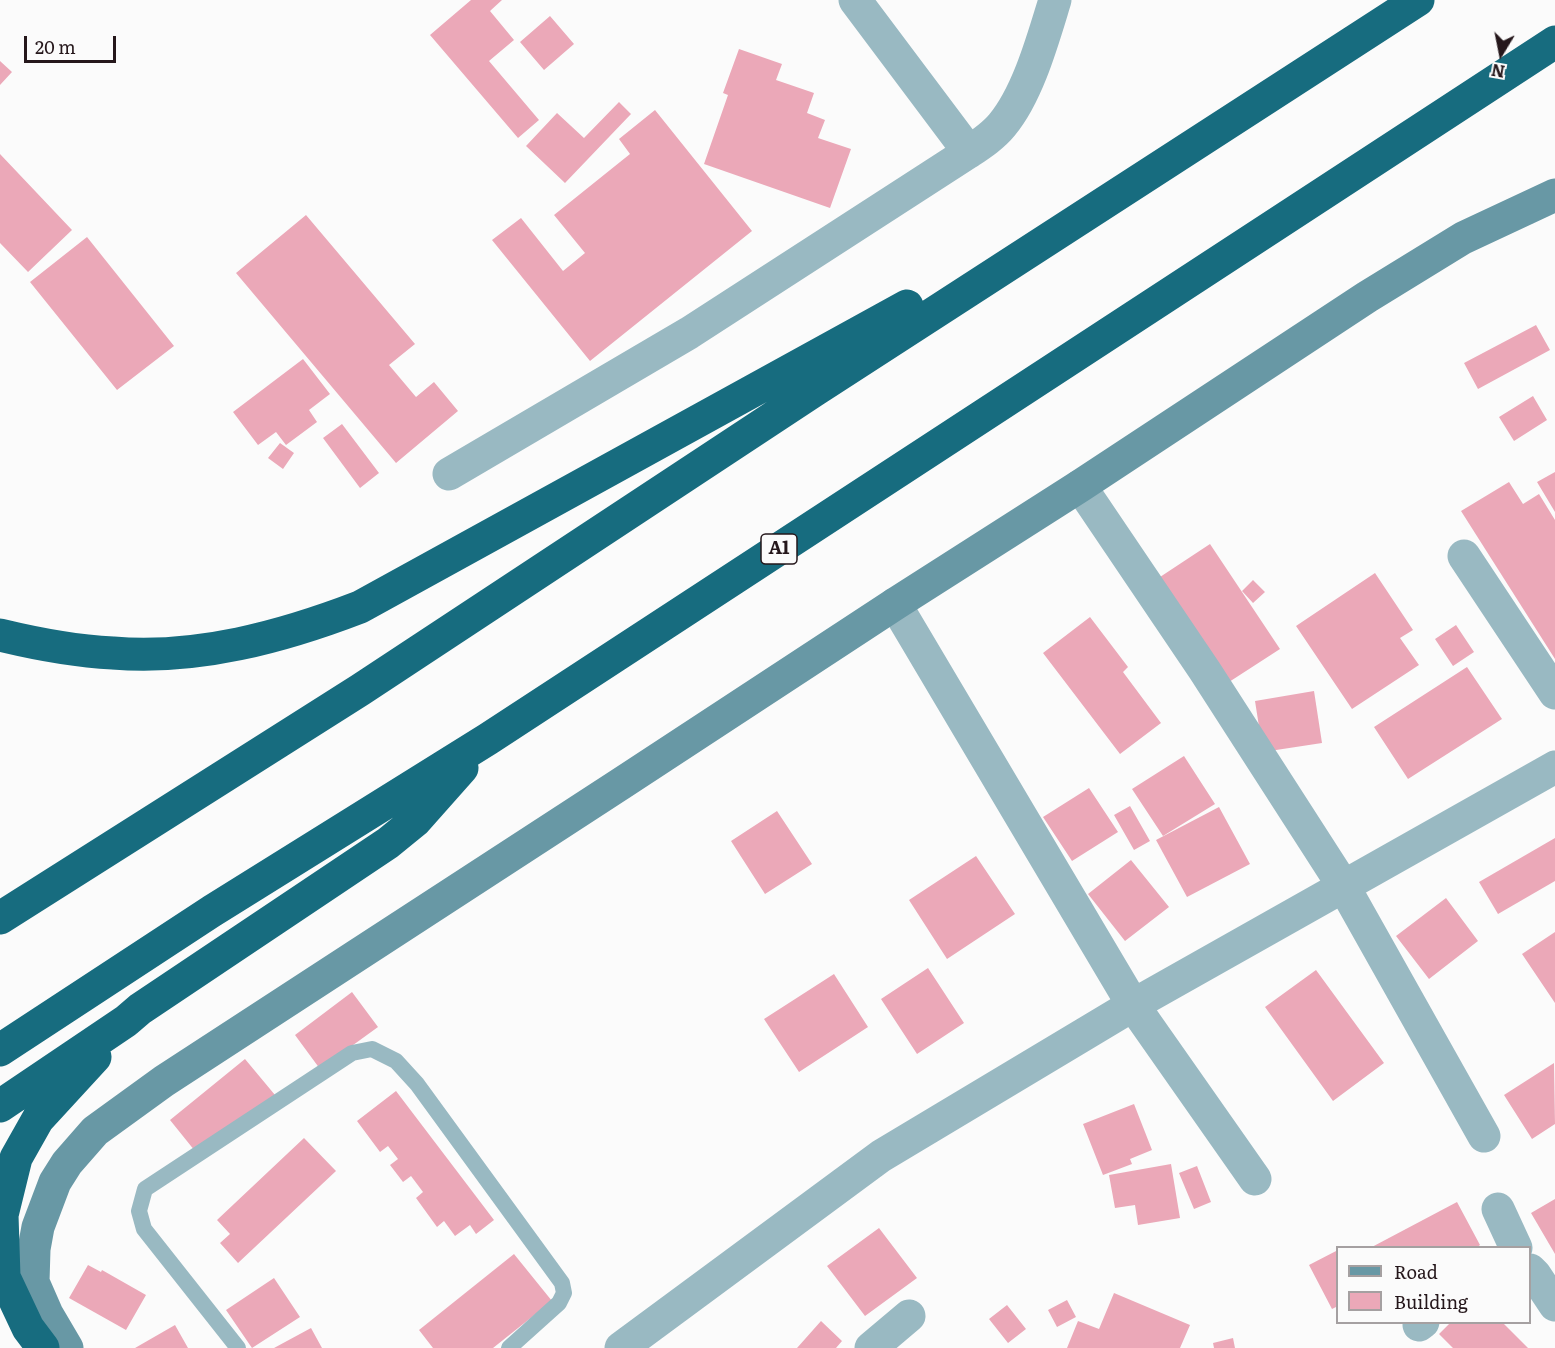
<!DOCTYPE html>
<style>
body{margin:0}
#map{position:relative;width:1555px;height:1348px;overflow:hidden;background:#fbfbfb;font-family:Literata,serif}
canvas{display:block}
.legend{position:absolute;left:1336px;top:1246px;width:195px;height:78px;box-sizing:border-box;background:#fbfbfb;border:2px solid #a5a0a1;margin:0;padding:8px 10px;list-style:none;font-size:18px;color:#25171b}
.legend li{display:flex;align-items:center;gap:12px;height:30px}
.legend b{width:30px;border:2px solid #a5a0a1}
.north{position:absolute;left:1471px;top:24px;width:60px;height:60px;-webkit-text-stroke:4px #fbfbfb;paint-order:stroke;rotate:190deg;font-size:16px;font-weight:700;line-height:24px;text-align:center;color:#25171b}
.north::after{content:'';display:block;margin:auto;width:21px;height:27px;background:#25171b;clip-path:polygon(50% 0,100% 100%,50% 72%,0 100%)}
.scale{position:absolute;left:24px;top:36px;width:92px;height:27px;box-sizing:border-box;border:3px solid #25171b;border-top:0;padding-left:8px;font-size:18px;line-height:21px;white-space:nowrap;color:#25171b;-webkit-text-stroke:4px #fbfbfb;paint-order:stroke}
</style>
<div id="map">
<canvas width="1555" height="1348"></canvas>
<ul class="legend">
<li><b style="height:8px;background:#6898a5"></b>Road</li>
<li><b style="height:16px;background:#eba8b8"></b>Building</li>
</ul>
<div class="north">N</div>
<div class="scale">20 m</div>
</div>
<script>
const g = document.querySelector('canvas').getContext('2d');
g.lineJoin = 'round';
function fillPath(path, color) { g.fillStyle = color; g.fill(path, 'evenodd'); }
function strokePath(path, color, width, dash) { g.strokeStyle = color; g.lineWidth = width; g.lineCap = dash ? 'butt' : 'round'; g.setLineDash(dash || []); g.stroke(path); }
function drawText(font, color, halo, rows, align = 'center') {
  g.font = font + ' Literata,serif'; g.lineWidth = 4.5; g.setLineDash([]); g.textBaseline = 'middle'; g.strokeStyle = halo; g.fillStyle = color; for (const [text, x, y, turn = 0] of rows) {
    g.save(); g.translate(x, y); g.rotate((+turn || 0) * Math.PI / 180); g.textAlign = isNaN(turn) ? turn : align; if (halo) g.strokeText(text, 0, 0); g.fillText(text, 0, 0); g.restore();
  }
}
const building = new Path2D(`
 M471 0H502L490 11 514 40 489 61 539 120 518 138 430 35Z
 M550 16 574 44 544 70 520 42Z
 M739 49 782 64 776 80 814 93 807 113 825 120 818 138 851 149 830 208 704 164 728 95 723 93Z
 M0 61 12 72 0 85Z
 M619 102 631 114 565 183 526 146 557 113 584 138Z
 M655 110 752 231 590 361 492 240 521 218 563 271 585 253 554 215 630 154 619 139Z
 M0 154 72 230 28 272 0 243Z
 M306 215 415 344 389 365 416 397 434 382 458 411 396 463 236 273Z
 M87 237 174 346 117 390 30 282Z
 M1536 325 1550 350 1478 389 1464 363Z
 M303 359 330 394 309 410 317 422 286 445 276 432 258 445 233 412Z
 M1533 396 1547 420 1514 441 1499 417Z
 M342 424 379 473 360 488 323 438Z
 M280 443 294 453 283 469 268 458Z
 M1555 472V512L1537 482Z
 M1509 482 1523 504 1539 494 1555 520V659L1461 511Z
 M1210 544 1280 649 1229 682 1160 577Z
 M1375 573 1413 630 1400 638 1419 665 1352 709 1296 626Z
 M1253 580 1265 592 1253 603 1242 591Z
 M1090 617 1128 667 1123 672 1161 723 1120 754 1043 653Z
 M1456 625 1474 652 1453 666 1435 639Z
 M1467 667 1502 719 1408 779 1374 727Z
 M1314 691 1322 743 1263 752 1255 701Z
 M1184 756 1215 804 1163 836 1132 789Z
 M1089 788 1118 832 1072 861 1043 817Z
 M1130 806 1150 841 1134 850 1114 815Z
 M1219 807 1250 864 1187 897 1156 840Z
 M777 811 812 864 765 894 731 841Z
 M1555 838V881L1498 914 1479 882Z
 M976 856 1015 914 947 959 909 900Z
 M1131 860 1169 907 1125 941 1088 894Z
 M1446 898 1478 941 1429 979 1396 936Z
 M1555 932V1003L1522 954Z
 M928 968 964 1023 917 1054 881 999Z
 M1316 970 1384 1063 1333 1101 1265 1007Z
 M834 974 868 1027 799 1072 764 1019Z
 M352 992 378 1027 320 1069 295 1035Z
 M245 1059 275 1095 199 1156 170 1120Z
 M1554 1063 1555 1124 1532 1139 1504 1095Z
 M396 1091 494 1220 476 1234 470 1225 455 1236 444 1221 437 1227 416 1198 423 1192 411 1176 403 1182 390 1165 398 1159 388 1146 380 1152 357 1121Z
 M1134 1104 1152 1150 1130 1159 1132 1164 1103 1175 1083 1124Z
 M304 1138 336 1171 238 1263 220 1243 230 1234 217 1220Z
 M1171 1164 1180 1218 1138 1225 1135 1205 1115 1208 1109 1175Z
 M1197 1166 1211 1202 1194 1209 1179 1173Z
 M1555 1199V1254L1531 1213Z
 M1457 1202 1480 1245 1476 1248H1370Z
 M879 1228 917 1278 865 1316 827 1266Z
 M1338 1250V1306L1332 1309 1309 1265Z
 M514 1254 552 1301 493 1348H433L419 1330Z
 M88 1265 101 1272 102 1270 146 1295 126 1330 69 1298Z
 M274 1278 300 1317 252 1348 226 1310Z
 M1114 1293 1190 1325 1180 1348H1067L1078 1321 1099 1329Z
 M1067 1300 1076 1317 1057 1327 1048 1310Z
 M1007 1305 1026 1329 1008 1343 989 1319Z
 M821 1321 842 1341 836 1348H797Z
 M1451 1322H1502L1528 1348H1453L1439 1334Z
 M175 1325 188 1348H135Z
 M311 1328 322 1348H274Z
 M1233 1338 1235 1348H1214L1213 1343Z`);
const lane = new Path2D(`
 M238 1348 144 1229 139 1211 145 1189 352 1053 372 1049 396 1061 417 1084 562 1283 564 1293 559 1303 509 1348`);
const street = new Path2D(`
 M855 0 969 152
 M449 474 689 333 969 152C981 144 993 136 1002 125 1028 94 1043 39 1055 0
 M1080 486 1205 671 1344 887 1484 1136
 M1464 556 1555 693
 M895 604 1133 1005 1255 1179
 M1498 1209 1516 1248
 M1530 1270 1535 1275 1555 1305
 M1419 1325 1423 1322
 M621 1348 881 1156 1133 1005 1555 767
 M871 1348 909 1316`);
const secondary = new Path2D(`
 M67 1348 47 1314 33 1282 34 1249 38 1227 55 1182 67 1163 95 1131 164 1081 356 956 622 783 895 604 1080 486 1367 297 1463 238 1555 195`);
const highway = new Path2D(`
 M0 635C37 644 75 651 113 653 197 660 282 637 360 607L907 306
 M0 918 360 690 815 390 1418 0
 M0 1050 212 911 488 739 1555 42
 M0 1106 126 1021 140 1009 388 843 415 821 462 768
 M43 1348 28 1328 4 1277 2 1215 16 1158 38 1119 95 1057`);
const shields = [
 [779,549,36]
];
const shieldNames = [
 ["A1",779,549]
];
fillPath(building, '#eba8b8');
strokePath(lane, '#99b9c2', 16);
strokePath(street, '#99b9c2', 33);
strokePath(secondary, '#6898a5', 33);
strokePath(highway, '#176c7f', 33);
for (const [x, y, w] of shields) { const box = new Path2D(); box.roundRect(x - w / 2, y - 15, w, 30, 4.5); g.fillStyle = '#fbfbfb'; g.fill(box); strokePath(box, '#25171b', 1.5); }
drawText('bold 18px', '#25171b', null, shieldNames);
</script>
